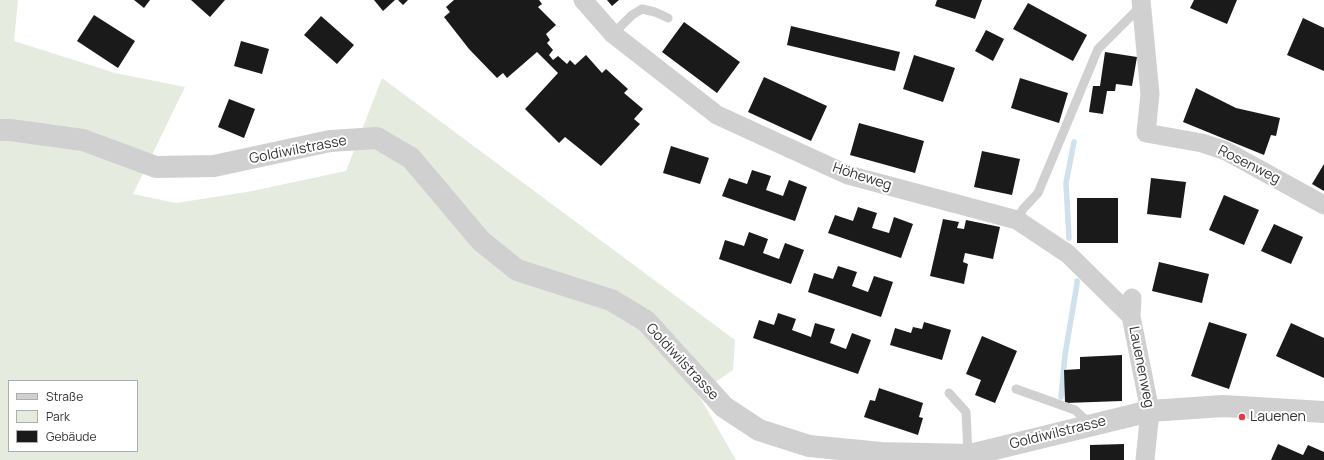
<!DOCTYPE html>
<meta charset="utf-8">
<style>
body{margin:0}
#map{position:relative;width:1324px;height:460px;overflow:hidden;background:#fff;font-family:Manrope,sans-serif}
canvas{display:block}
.legend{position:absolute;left:8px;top:380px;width:130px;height:72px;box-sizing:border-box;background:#fff;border:1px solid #adadad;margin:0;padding:5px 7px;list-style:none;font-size:12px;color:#333}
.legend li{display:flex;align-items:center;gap:8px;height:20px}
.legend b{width:20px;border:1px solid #adadad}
</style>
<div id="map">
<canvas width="1324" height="460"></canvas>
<ul class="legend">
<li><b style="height:5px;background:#d0d0d0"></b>Straße</li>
<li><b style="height:11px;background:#e5ecdf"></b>Park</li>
<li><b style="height:11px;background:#1a1a1a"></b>Gebäude</li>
</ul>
</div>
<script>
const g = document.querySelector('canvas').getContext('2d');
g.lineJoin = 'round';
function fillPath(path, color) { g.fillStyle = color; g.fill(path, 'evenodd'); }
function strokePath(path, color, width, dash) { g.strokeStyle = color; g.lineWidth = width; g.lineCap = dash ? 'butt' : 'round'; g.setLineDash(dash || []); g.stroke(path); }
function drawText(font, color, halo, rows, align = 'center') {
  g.font = font + ' Manrope,sans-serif'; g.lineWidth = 4; g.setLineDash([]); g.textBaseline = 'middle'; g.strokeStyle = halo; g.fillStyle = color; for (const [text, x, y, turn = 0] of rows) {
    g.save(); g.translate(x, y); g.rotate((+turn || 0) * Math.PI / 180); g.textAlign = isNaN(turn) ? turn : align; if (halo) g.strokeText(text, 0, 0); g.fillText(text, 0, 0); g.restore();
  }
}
const green = new Path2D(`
 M0 0H18L14 41 115 73 185 87 133 194 176 203 247 192 346 171 382 78 735 340 733 370 698 394 736 460H0ZM9 381H137V451H9Z`);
const stream = new Path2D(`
 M1069 238 1066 183 1074 142
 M1061 397 1065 355 1077 284V281`);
const building = new Path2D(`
 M134 0H150L144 8Z
 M191 0H225L210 17Z
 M374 0H395L383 11Z
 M398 0H408L403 5Z
 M454 0H539L542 4 538 7 556 25 546 34 550 40 547 43 553 50 549 55 553 60 558 56 567 64 570 60 575 65 586 55 602 73 606 69 628 89 624 93 643 109 634 119 640 124 601 166 565 137 559 143 525 109 558 73 537 52 507 78 503 73 497 78 469 49 444 17 450 12 446 7Z
 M607 0H619L612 6Z
 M937 0H982L975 19 935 6Z
 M1194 0H1237L1227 24 1190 8Z
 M1028 3 1087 35 1073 61 1013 29Z
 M94 15 135 41 118 68 77 41Z
 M321 16 354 45 337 64 304 35Z
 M1303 18 1324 28V71L1287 55Z
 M684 22 740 62 717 93 662 52Z
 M791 26 900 52 895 71 787 45Z
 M986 30 1004 39 993 61 975 51Z
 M241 41 269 49 262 74 234 66Z
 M1105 52 1137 57 1132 86 1116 84 1115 91H1107L1103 114 1089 112 1093 86H1100Z
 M914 55 955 68 943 102 903 89Z
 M764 77 827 106 811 141 748 112Z
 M1020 78 1068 93 1059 123 1011 108Z
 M1196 88 1236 108 1280 118 1276 136 1271 135 1264 155 1183 122Z
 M229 99 255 109 244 138 218 127Z
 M859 123 924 141 915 173 850 155Z
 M671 146 709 158 700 184 663 173Z
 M982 151 1020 159 1012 195 974 187Z
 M1324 164V191L1312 184Z
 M752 170 771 176 766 190 783 196 789 180 807 187 795 221 722 196 729 178 747 184Z
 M1151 178 1186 182 1181 218 1147 214Z
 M1224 195 1259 210 1244 245 1209 230Z
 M1077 198H1118V243H1077Z
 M858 207 877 213 872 228 889 233 894 217 913 224 901 258 828 233 835 215 853 221Z
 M943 219 959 222 957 228 964 229 966 220 1000 227 993 259 965 253 963 262 968 264 964 284 930 276Z
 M1274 224 1303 237 1291 264 1261 251Z
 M749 232 768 239 763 253 779 259 785 243 804 250 791 284 719 259 725 240 744 246Z
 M1159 262 1209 274 1202 303 1152 291Z
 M838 266 857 272 852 286 868 292 874 276 893 282 881 317 808 292 814 273 833 279Z
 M778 313 796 319 792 330 811 337 815 323 835 329 830 343 846 349 852 333 871 340 858 374 753 338 759 320 774 325Z
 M924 322 951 330 942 360 890 345 895 328 911 333 913 327 922 329Z
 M1209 322 1247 334 1229 389 1191 376Z
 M1291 323 1324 338V378L1276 356Z
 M982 336 1017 351 995 403 975 395 981 380 966 374Z
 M1122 355V401L1065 403 1064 370 1080 369V357Z
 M879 388 923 403 919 417 923 418 918 435 864 417 870 400 875 401Z
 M1124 444V460H1090V445Z
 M1278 444 1303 455 1308 445 1324 452V460H1271Z`);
const service = new Path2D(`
 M613 34 632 15 642 9 655 12 668 18
 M1017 220 1023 209 1038 193 1098 49 1141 6
 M1016 389 1075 410 1091 425
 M949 393 966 412 968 455`);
const minor = new Path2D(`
 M583 0 613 34 717 115 848 175 1017 220 1068 254 1131 316
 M1141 0 1150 94 1146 133 1202 143 1226 151 1324 205
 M1132 298 1131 316 1150 411 1145 460`);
const tertiary = new Path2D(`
 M0 130H10L83 140 156 167 214 166 330 141 377 138 411 158 481 241 517 270 611 300 646 321 724 407 759 430 809 446 881 453 970 455 1150 411 1223 406 1324 412`);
const markers = [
 [1242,417,4,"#e33b43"]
];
const streetNames = [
 ["Goldiwilstrasse",298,150,-11],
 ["Rosenweg",1249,165,27],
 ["Höheweg",862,177,18],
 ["Goldiwilstrasse",682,362,47],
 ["Lauenenweg",1141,367,79],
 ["Goldiwilstrasse",1058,433,-14]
];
const poiNames = [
 ["Lauenen",1250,417]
];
fillPath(green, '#e5ecdf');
strokePath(stream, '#cfe1ed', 5.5);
fillPath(building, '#1a1a1a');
strokePath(service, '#d0d0d0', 9);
strokePath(minor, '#d0d0d0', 19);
strokePath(tertiary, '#d0d0d0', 22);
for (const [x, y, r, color] of markers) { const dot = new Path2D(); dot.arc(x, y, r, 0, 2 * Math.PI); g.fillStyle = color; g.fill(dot); strokePath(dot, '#fff', 1.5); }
drawText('14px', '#333', '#fff', streetNames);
drawText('14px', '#333', '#fff', poiNames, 'left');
</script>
